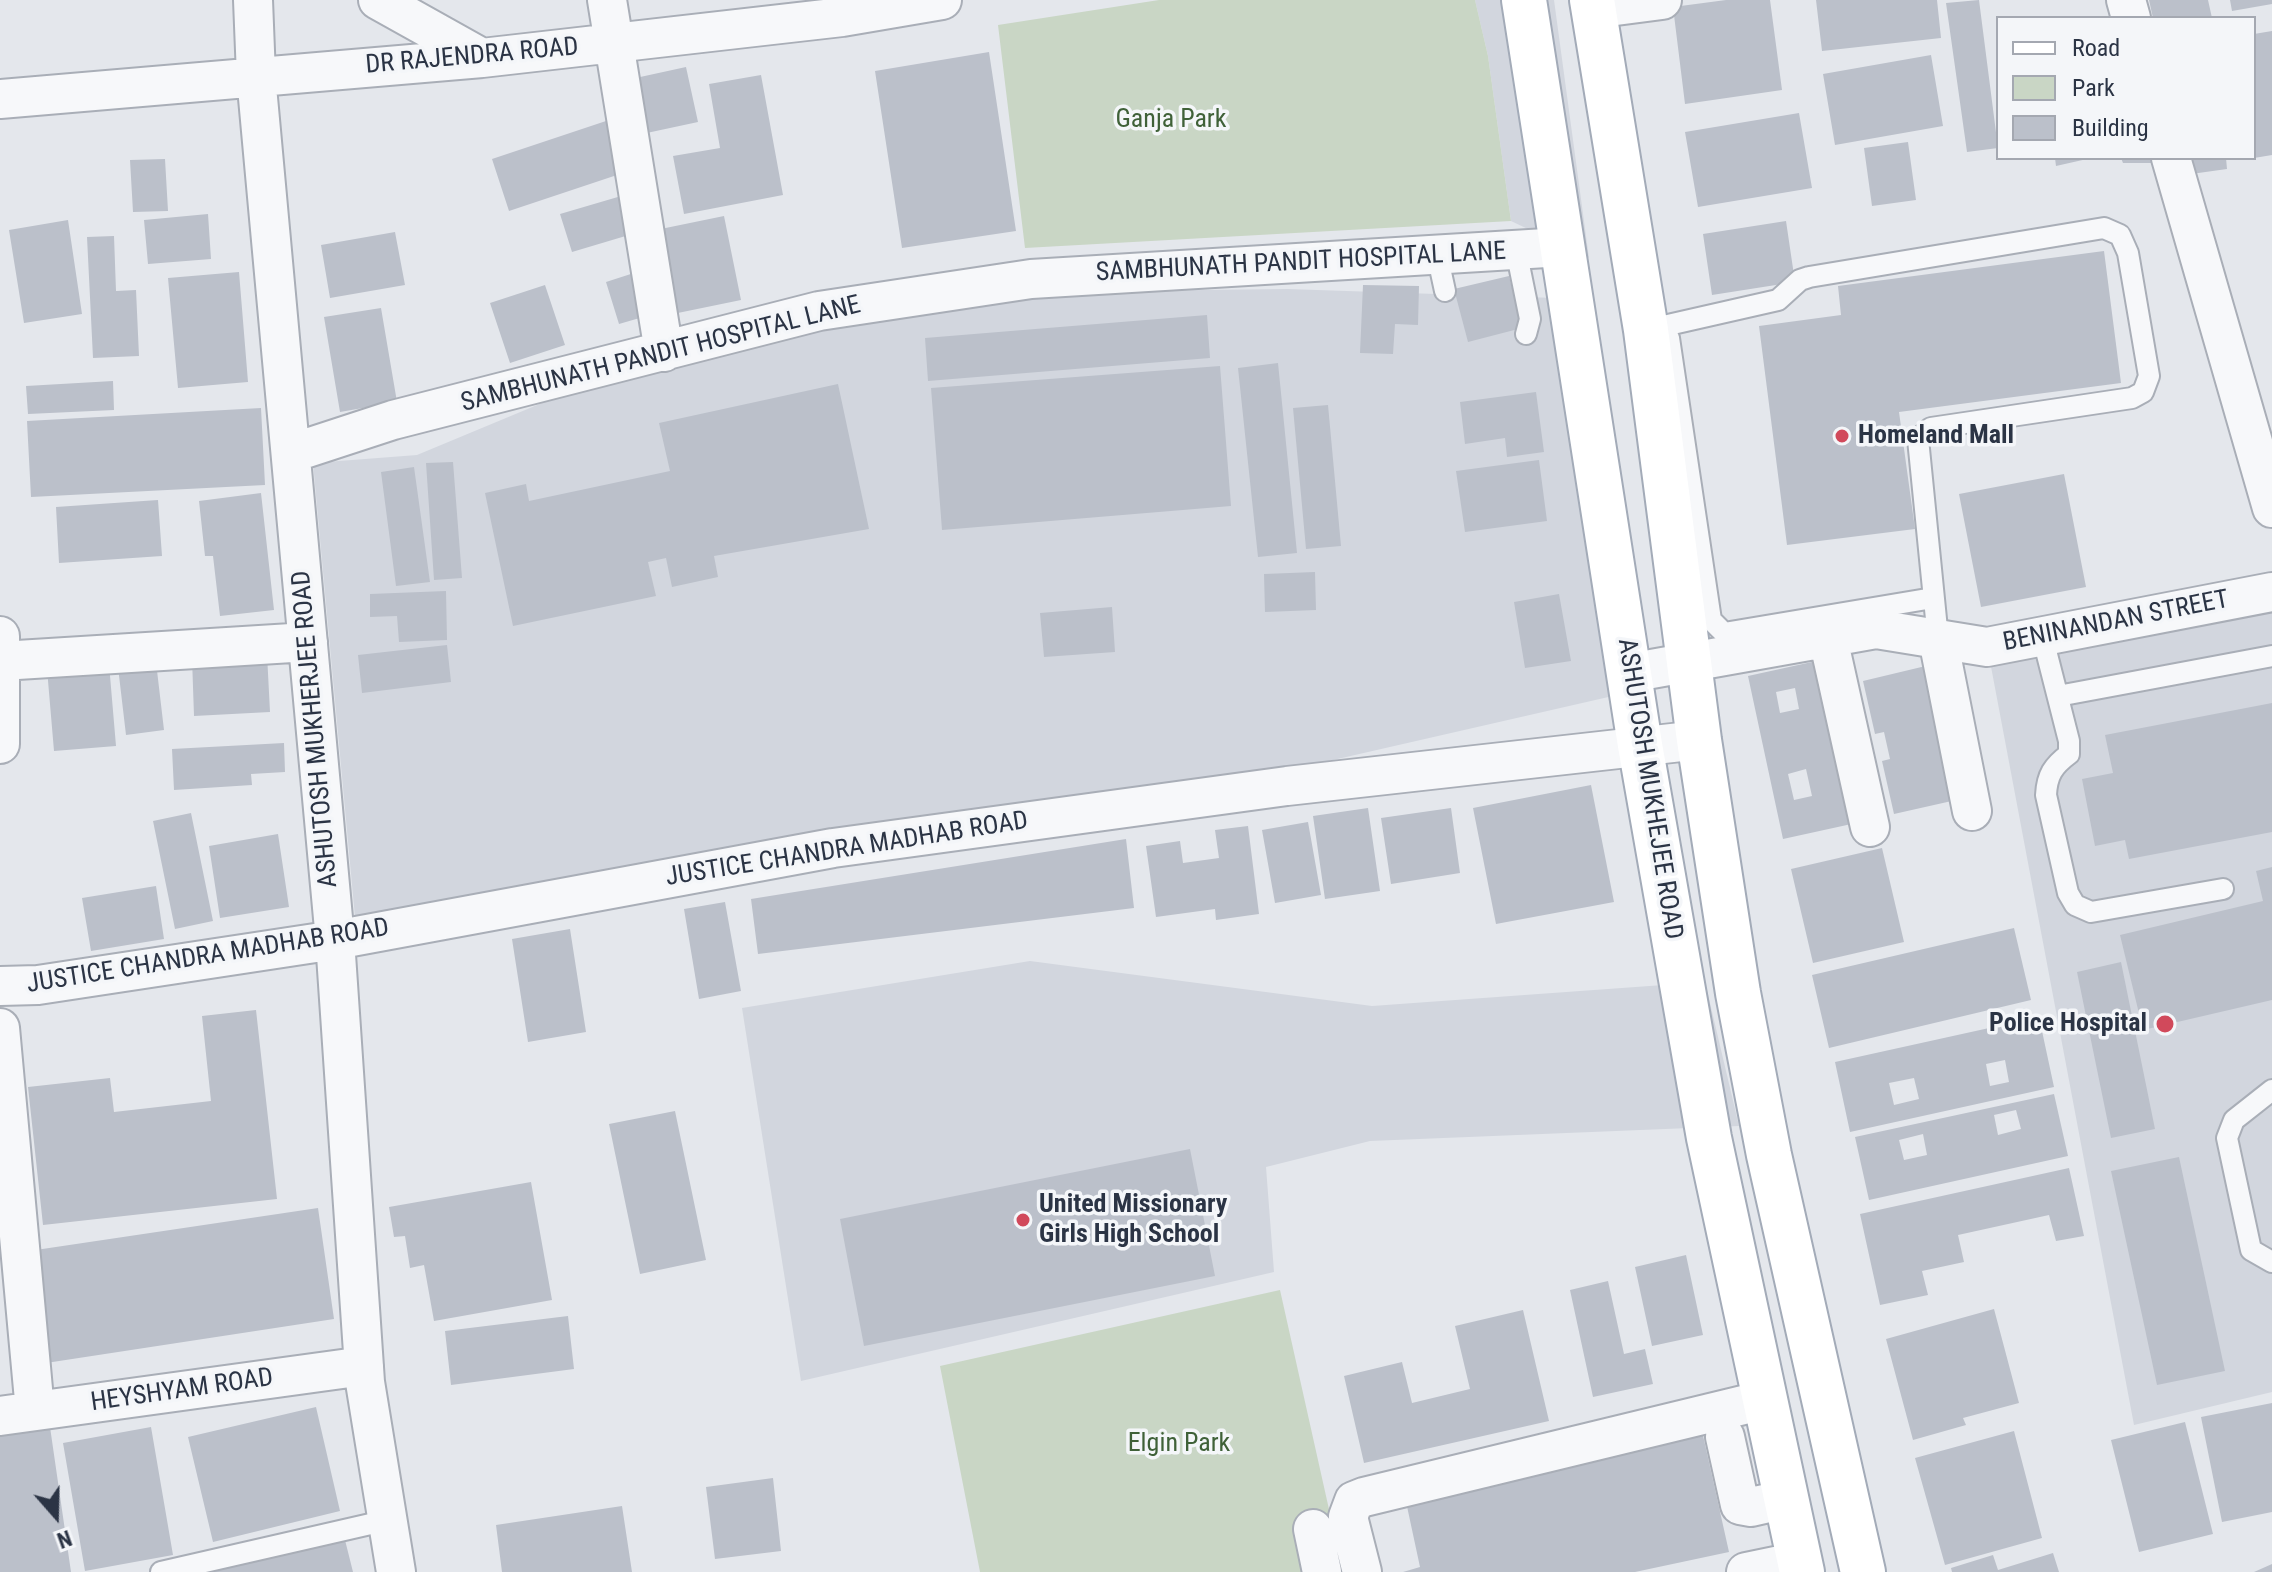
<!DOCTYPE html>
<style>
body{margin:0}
#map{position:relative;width:2272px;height:1572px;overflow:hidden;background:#e4e7ec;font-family:"Roboto Condensed",sans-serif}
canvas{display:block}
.legend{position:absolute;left:1996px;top:16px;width:260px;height:144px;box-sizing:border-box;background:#f4f6f9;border:2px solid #a4a8b1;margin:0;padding:10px 14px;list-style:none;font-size:24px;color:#2b3445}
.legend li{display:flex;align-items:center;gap:16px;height:40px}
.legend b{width:40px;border:2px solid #a4a8b1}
.north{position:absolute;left:16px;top:1476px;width:80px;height:80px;-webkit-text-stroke:6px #f4f6f9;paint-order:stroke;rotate:160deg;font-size:22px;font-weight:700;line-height:32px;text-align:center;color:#2b3445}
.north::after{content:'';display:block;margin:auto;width:28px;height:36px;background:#2b3445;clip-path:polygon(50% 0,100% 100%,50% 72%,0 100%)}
</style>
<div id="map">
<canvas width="2272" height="1572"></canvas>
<ul class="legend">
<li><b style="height:10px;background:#fff"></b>Road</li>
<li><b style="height:22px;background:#c9d6c5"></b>Park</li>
<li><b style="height:22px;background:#bbc0ca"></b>Building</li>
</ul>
<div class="north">N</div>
</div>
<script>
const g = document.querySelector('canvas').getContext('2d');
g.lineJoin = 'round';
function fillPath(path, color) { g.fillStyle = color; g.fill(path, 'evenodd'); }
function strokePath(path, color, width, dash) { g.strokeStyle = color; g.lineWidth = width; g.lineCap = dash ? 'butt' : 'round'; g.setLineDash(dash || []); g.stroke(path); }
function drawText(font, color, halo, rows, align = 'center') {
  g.font = font + ' "Roboto Condensed",sans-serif'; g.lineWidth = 7; g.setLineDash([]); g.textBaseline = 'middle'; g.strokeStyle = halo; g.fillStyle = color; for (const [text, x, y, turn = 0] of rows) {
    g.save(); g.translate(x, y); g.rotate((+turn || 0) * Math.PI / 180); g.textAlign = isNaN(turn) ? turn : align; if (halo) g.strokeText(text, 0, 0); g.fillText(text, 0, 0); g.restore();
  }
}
const built = new Path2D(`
 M1475 0H1554L1589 258 1511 221 1488 56Z
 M1287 289 1585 299 1639 690 1285 771 355 917 313 463 417 455 566 393 866 317 1036 292Z
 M2272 605V1392L2134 1425 1989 656Z
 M1030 961 1372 1006 1705 982 1739 1126 1370 1141 1266 1167 1274 1272 801 1381 742 1008Z`);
const green = new Path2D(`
 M1159 0H1475L1488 56 1511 221 1025 248 998 25Z
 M1280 1290 1343 1572H980L940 1366Z`);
const building = new Path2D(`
 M1726 0H1770L1782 90 1685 104 1673 7Z
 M1816 0H1937L1941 38 1822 51Z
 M1979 0 1998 148 1967 152 1946 3Z
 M2149 0H2208L2212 18H2153Z
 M2230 0H2272V4L2232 11Z
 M2272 31V155L2254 158V34Z
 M989 52 1016 231 902 248 875 71Z
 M1931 55 1943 126 1835 145 1823 74Z
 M686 67 698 122 642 134 631 79Z
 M761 75 783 195 684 214 673 156 720 148 709 84Z
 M1799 113 1812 188 1698 207 1685 132Z
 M609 120 626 172 509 211 492 159Z
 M1908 142 1916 200 1872 206 1864 148Z
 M2055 158H2087V159L2056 166Z
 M2121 158H2157L2159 163H2123Z
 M2180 158H2226L2227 169 2184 175Z
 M165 159 168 211 133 212 130 160Z
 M628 194 639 232 572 252 560 214Z
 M208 214 211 259 148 264 144 220Z
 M724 216 741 300 668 315 651 231Z
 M68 220 82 314 24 323 9 230Z
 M1786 221 1795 282 1712 295 1703 234Z
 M395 232 405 285 330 298 321 245Z
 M114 236 116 291 136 290 139 356 93 358 87 237Z
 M2104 251 2121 383 1899 412 1915 529 1787 545 1759 326 1841 315 1838 286Z
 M239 272 248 382 178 388 168 278Z
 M637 272 650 315 619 324 606 282Z
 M1509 276 1522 328 1468 342 1454 289Z
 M545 285 565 345 510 363 490 303Z
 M1363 285 1419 286 1418 325 1395 324 1393 354 1360 353Z
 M381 308 397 402 340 412 324 317Z
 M1207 315 1210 358 928 381 925 338Z
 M1278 363 1297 553 1258 557 1238 368Z
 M1220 366 1231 506 942 530 931 388Z
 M113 381 114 410 28 414 26 386Z
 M838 384 869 529 714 556 718 577 672 587 666 558 648 562 656 596 513 626 485 493 526 484 529 501 670 471 659 423Z
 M1536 392 1544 452 1507 457 1505 438 1465 444 1460 402Z
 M1328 405 1341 546 1306 549 1293 408Z
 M261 408 265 485 31 497 27 421Z
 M1539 460 1547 521 1465 532 1456 471Z
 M453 462 462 578 434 580 426 463Z
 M414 467 430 582 396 586 381 472Z
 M2064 474 2086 587 1981 607 1959 494Z
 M261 493 274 610 220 616 213 556H205L199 501Z
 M158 500 162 556 59 563 56 507Z
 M1315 572 1316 610 1265 612 1264 574Z
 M446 591 447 640 399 642 397 616 370 617V594Z
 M1559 594 1571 661 1525 668 1514 602Z
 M1112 607 1115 652 1044 657 1040 613Z
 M447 645 451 682 362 693 358 655Z
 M267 654 270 712 194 716 192 658Z
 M1821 660 1856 823 1783 839 1748 676ZM1795 688 1799 709 1780 713 1776 692ZM1806 769 1812 796 1794 800 1788 774Z
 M156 662 164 730 126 735 118 667Z
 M109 664 116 746 54 751 47 669Z
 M1934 664 1965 798 1894 814 1882 761 1890 759 1884 732 1875 734 1863 681Z
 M2272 703V832L2129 859 2125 840 2095 846 2082 779 2113 773 2105 735Z
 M284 743 285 772 251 774 252 785 174 790 172 749Z
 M1591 785 1614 902 1496 924 1473 808Z
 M1368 808 1380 891 1325 899 1313 816Z
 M1451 808 1460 873 1391 884 1381 818Z
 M191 813 213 921 175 929 153 821Z
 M1308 822 1321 895 1275 903 1262 830Z
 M1248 826 1259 914 1216 920 1215 909 1156 917 1146 846 1180 841 1183 863 1219 858 1215 830Z
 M278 834 289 907 220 918 209 846Z
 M1126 839 1134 908 758 954 751 899Z
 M1882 848 1904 942 1813 963 1791 869Z
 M2272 867V1000L2143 1030 2120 935 2263 901 2256 871Z
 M156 886 164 939 91 951 82 898Z
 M725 902 741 991 699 999 684 909Z
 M2014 928 2031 1000 1829 1048 1812 975Z
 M570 929 586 1032 528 1042 512 939Z
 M2121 962 2155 1129 2111 1138 2077 972Z
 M256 1010 277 1199 43 1225 28 1087 110 1078 114 1112 211 1101 202 1016Z
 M2039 1017 2054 1087 1850 1132 1835 1062ZM2005 1060 2009 1082 1990 1086 1986 1064ZM1914 1078 1919 1099 1894 1105 1889 1083Z
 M2054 1094 2068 1156 1869 1200 1855 1137ZM2016 1110 2021 1129 1998 1135 1994 1115ZM1923 1134 1927 1155 1904 1160 1899 1140Z
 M675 1111 706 1260 640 1274 609 1124Z
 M1190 1149 1215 1276 864 1346 840 1219Z
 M2179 1157 2225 1371 2157 1385 2111 1171Z
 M2069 1168 2084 1236 2056 1241 2049 1215 1958 1235 1964 1262 1922 1271 1928 1295 1880 1305 1860 1214Z
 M531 1182 552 1300 434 1321 424 1265 410 1268 405 1236 394 1237 389 1207Z
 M318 1208 334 1319 46 1363 29 1251Z
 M1686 1255 1703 1335 1652 1346 1635 1267Z
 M1608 1281 1624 1354 1645 1349 1653 1384 1593 1397 1570 1290Z
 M1994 1309 2019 1403 1963 1418 1966 1425 1913 1440 1886 1339Z
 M1523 1310 1549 1421 1364 1463 1344 1376 1402 1362 1412 1403 1470 1389 1455 1326Z
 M568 1316 574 1369 451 1385 445 1331Z
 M2272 1403V1512L2222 1522 2201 1417Z
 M316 1407 340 1511 213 1542 188 1437Z
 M2185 1422 2213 1534 2139 1552 2111 1440Z
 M50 1427 71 1572H0V1434Z
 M151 1427 173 1555 85 1571 63 1443Z
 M1702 1431 1729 1552 1635 1572H1403L1420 1567 1405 1497Z
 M2014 1431 2042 1538 1945 1565 1915 1458Z
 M773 1478 781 1551 715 1559 706 1487Z
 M622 1506 632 1572H502L496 1525Z
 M344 1536 353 1572H208L207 1571Z
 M2053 1553 2059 1572H1952L1951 1568 1993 1555 1998 1570Z
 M2272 1564V1572H2254Z`);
const lane = new Path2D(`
 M1516 250 1530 319 1526 334
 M1437 254 1445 291
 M1646 330 1778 300 1800 280 1809 277 2104 228 2120 235 2128 253 2149 376 2143 392 2132 398 1931 428 1918 439 1938 639
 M1669 338 1711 620 1724 633 1933 598
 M2042 635 2069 741V754C2053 766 2047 775 2046 795L2068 893 2075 905 2091 912 2223 889
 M2058 696 2272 656
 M2272 1090 2234 1120 2227 1138 2251 1250 2272 1262
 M161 1572 388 1520`);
const street = new Path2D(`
 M253 0 256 76 335 940 365 1382 396 1572
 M378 0 482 58
 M607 0 664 352
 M2126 0 2131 18
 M1593 9 1662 0
 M0 99 482 58 842 17 942 0
 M2171 158 2272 508
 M292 453 393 420 819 311 1031 279 1563 247
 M0 636V744
 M1828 638 1870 827
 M1938 639 1972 811
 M1 661 308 642
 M1629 673 1876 629 1987 647 2272 592
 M0 986 38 985 335 940 833 848 1287 786 1699 740
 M0 1028 35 1411
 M0 1416 364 1366
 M1725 1437 1740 1505 1751 1507 1786 1499
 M1313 1529 1322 1572
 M1362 1572 1348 1517 1354 1501 1364 1497 1764 1400
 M1746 1572 1799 1561`);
const primary = new Path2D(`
 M1524 0 1640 745 1709 1138 1802 1572
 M1592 0 1646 330 1699 740 1738 993 1769 1155 1863 1572`);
const markers = [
 [1842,436,8,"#d1495b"],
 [2165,1024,10,"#d1495b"],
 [1023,1220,8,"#d1495b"]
];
const streetNames = [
 ["DR RAJENDRA ROAD",472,57,-5],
 ["SAMBHUNATH PANDIT HOSPITAL LANE",1301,263,-3],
 ["SAMBHUNATH PANDIT HOSPITAL LANE",661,355,-14],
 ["BENINANDAN STREET",2116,622,-11],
 ["ASHUTOSH MUKHERJEE ROAD",316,729,-95],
 ["ASHUTOSH MUKHEJEE ROAD",1649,789,81],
 ["JUSTICE CHANDRA MADHAB ROAD",847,850,-9],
 ["JUSTICE CHANDRA MADHAB ROAD",208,957,-9],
 ["HEYSHYAM ROAD",182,1391,-8]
];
const parkNames = [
 ["Ganja Park",1171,120],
 ["Elgin Park",1179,1444]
];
const poiNames = [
 ["Homeland Mall",1858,436],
 ["Police Hospital",2147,1024,"right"],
 ["United Missionary",1039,1205],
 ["Girls High School",1039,1235]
];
fillPath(built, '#d2d6de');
fillPath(green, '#c9d6c5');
fillPath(building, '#bbc0ca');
strokePath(lane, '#a9aeb7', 24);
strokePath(street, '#a9aeb7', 42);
strokePath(primary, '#a3abb8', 48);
strokePath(lane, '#f7f8fa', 20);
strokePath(street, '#f7f8fa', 38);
strokePath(primary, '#fff', 44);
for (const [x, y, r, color] of markers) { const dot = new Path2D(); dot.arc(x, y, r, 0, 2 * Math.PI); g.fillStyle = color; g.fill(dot); strokePath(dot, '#f4f6f9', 3); }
drawText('26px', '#2b3445', '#f4f6f9', streetNames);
drawText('26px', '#3f6138', '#f4f6f9', parkNames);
drawText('bold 26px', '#2b3445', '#f4f6f9', poiNames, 'left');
</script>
